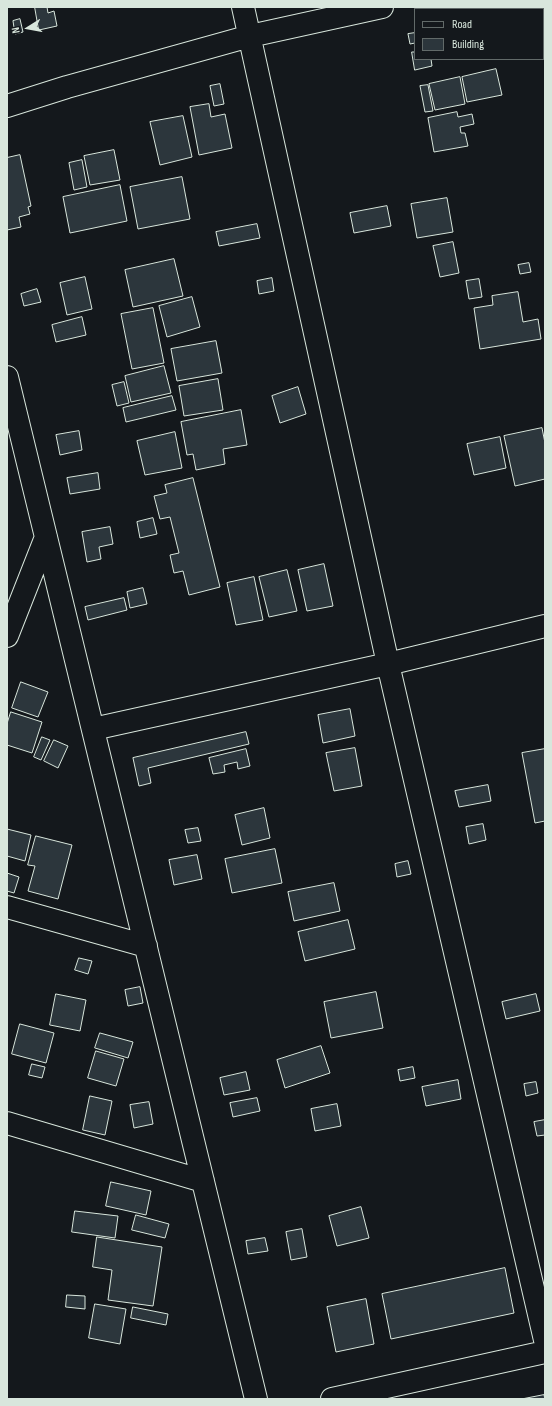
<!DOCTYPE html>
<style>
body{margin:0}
#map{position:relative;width:552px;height:1406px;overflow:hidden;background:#14181c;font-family:"Sofia Sans Condensed",sans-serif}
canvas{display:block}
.frame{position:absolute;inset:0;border:8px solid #d8e6dc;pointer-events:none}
.legend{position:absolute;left:414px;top:8px;width:130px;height:52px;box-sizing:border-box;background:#14181c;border:1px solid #626a69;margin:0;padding:5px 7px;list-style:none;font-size:12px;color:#d8e6dc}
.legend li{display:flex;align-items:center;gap:8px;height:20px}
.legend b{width:20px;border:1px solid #626a69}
.north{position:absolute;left:8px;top:8px;width:40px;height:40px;-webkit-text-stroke:3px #14181c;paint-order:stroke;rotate:259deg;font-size:11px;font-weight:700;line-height:16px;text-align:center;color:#d8e6dc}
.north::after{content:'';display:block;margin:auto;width:14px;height:18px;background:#d8e6dc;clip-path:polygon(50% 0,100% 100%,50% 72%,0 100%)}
</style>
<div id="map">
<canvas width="552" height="1406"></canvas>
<div class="frame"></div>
<ul class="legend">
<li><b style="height:5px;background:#14181c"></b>Road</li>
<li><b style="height:11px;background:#2c363c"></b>Building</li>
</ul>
<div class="north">N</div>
</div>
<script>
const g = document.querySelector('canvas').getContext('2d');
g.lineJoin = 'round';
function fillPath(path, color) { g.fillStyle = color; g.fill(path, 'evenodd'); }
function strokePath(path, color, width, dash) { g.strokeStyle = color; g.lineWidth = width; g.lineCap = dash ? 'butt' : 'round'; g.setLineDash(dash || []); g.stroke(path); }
const building = new Path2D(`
 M35 7H47L48 13 54 11 57 26 39 30Z
 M20 19 23 32 15 34 13 21Z
 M415 33V43L410 44 408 34Z
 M412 52H415V59H431L432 66 415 70Z
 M496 69 502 95 467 102 462 77Z
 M460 77 465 104 435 110 429 84Z
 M220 84 224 104 214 106 210 86Z
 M428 85 433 111 425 112 420 86Z
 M209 104 211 117 225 114 232 148 199 155 190 107Z
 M457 112 458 117 472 114 474 124 460 127 461 133H465L468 146 434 152 428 118Z
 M183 116 192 157 160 165 150 122Z
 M114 150 120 180 90 185 84 156Z
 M20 155 31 206 28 207 30 214 19 217 21 227 7 230V158Z
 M82 160 87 187 74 190 69 163Z
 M182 177 190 219 138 229 130 187Z
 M120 185 127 221 70 233 63 197Z
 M447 198 453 232 417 238 411 204Z
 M387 206 391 226 354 233 350 213Z
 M257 224 260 238 219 246 216 232Z
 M453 242 459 273 440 277 433 246Z
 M174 259 183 296 133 307 125 270Z
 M529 263 531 272 520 274 518 265Z
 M85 277 92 309 67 315 60 283Z
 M272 278 274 291 259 294 257 281Z
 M479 279 482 297 469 299 466 281Z
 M37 289 41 302 24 306 21 294Z
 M518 292 523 322 538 319 541 339 480 349 474 308 493 305 492 296Z
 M192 297 200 327 167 337 159 306Z
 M153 308 164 363 132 369 121 314Z
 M82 317 86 335 56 342 52 325Z
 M216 341 222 373 177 381 171 349Z
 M164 366 171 393 131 402 125 376Z
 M218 379 223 410 184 416 179 386Z
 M124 382 129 403 117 406 112 385Z
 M298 387 306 414 280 423 272 396Z
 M172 396 176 410 126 422 123 408Z
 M241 410 247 445 223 449 225 464 196 470 193 454 187 455 181 422Z
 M542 428 545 443V479L515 486 504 436Z
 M79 431 82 450 60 455 56 435Z
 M175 432 182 468 145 475 137 441Z
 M500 437 506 468 474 475 467 444Z
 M98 473 100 489 70 494 67 478Z
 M193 478 220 587 189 595 183 571 174 573 170 555 179 553 170 517 160 519 154 496 167 493 165 485Z
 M153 518 157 534 140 538 137 522Z
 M110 527 113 544 99 547 101 559 87 562 82 532Z
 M324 564 333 606 307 611 298 570Z
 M287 570 297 611 269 617 259 577Z
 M254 577 263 620 236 625 227 583Z
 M143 588 147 604 130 608 127 592Z
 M124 598 127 610 88 620 85 607Z
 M21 682 48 692 38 717 12 708Z
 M350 709 355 736 323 743 318 715Z
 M11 712 42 722 32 753 7 745V724Z
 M246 732 249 744 148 768 151 783 139 786 133 758Z
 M42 737 50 740 41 760 34 757Z
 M54 740 68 746 58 768 44 761Z
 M355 748 362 786 334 791 326 753Z
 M246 749 250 766 238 769 237 762 224 765 225 772 213 774 209 758Z
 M545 749V821L535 823 522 753Z
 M488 785 491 801 459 807 455 791Z
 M264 808 270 838 242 845 235 815Z
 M483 824 486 840 469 844 466 827Z
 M198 828 201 841 188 843 185 830Z
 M7 829 31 835 25 861 7 856Z
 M36 836 72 845 58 899 28 891 35 866 28 865Z
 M275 849 282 883 232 893 225 859Z
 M197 855 202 879 174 885 169 860Z
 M408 861 411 874 397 877 395 864Z
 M7 873 19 877 14 893 7 891Z
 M334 883 340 911 294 921 288 892Z
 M348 920 355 949 305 961 298 932Z
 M79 958 92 961 88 974 75 970Z
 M140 987 143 1003 128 1006 125 990Z
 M376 992 383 1028 331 1038 324 1002Z
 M56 994 86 1000 80 1031 50 1025Z
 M536 994 540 1011 506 1019 502 1002Z
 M20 1024 54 1033 46 1063 12 1054Z
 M100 1033 133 1042 128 1058 95 1048Z
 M321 1046 330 1073 285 1088 277 1060Z
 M96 1051 124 1059 116 1086 88 1078Z
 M32 1064 45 1067 42 1078 29 1075Z
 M413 1067 415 1078 400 1081 398 1070Z
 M246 1072 250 1090 224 1095 220 1078Z
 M458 1080 461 1099 426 1106 422 1087Z
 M536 1082 538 1093 526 1096 524 1084Z
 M90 1096 112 1101 105 1135 83 1130Z
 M257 1098 260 1111 233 1117 230 1103Z
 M149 1102 153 1124 134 1128 130 1105Z
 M337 1104 341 1126 315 1131 311 1109Z
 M545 1120V1135L537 1136 534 1122Z
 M111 1182 151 1191 146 1215 106 1206Z
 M361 1207 369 1238 337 1246 329 1216Z
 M75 1211 118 1216 115 1238 72 1232Z
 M136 1215 169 1224 165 1238 132 1230Z
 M302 1229 307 1257 291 1260 286 1232Z
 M97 1237 162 1247 153 1306 108 1300 112 1270 93 1267Z
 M265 1238 268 1251 248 1254 246 1241Z
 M505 1268 514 1313 391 1339 382 1294Z
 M67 1295 85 1296V1309L66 1307Z
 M366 1299 374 1344 336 1352 327 1307Z
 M95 1304 126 1309 120 1344 89 1338Z
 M133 1307 168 1314 166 1325 131 1318Z
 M544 1395 545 1399H522Z`);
const minor = new Path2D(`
 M243 7 388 664 545 1340
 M7 106 67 87 250 36 382 7
 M7 377 256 1399
 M7 636 46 537
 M93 729 388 664 545 626
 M7 907 146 946
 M7 1123 203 1181
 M332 1399 545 1352`);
fillPath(building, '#2c363c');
strokePath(building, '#d8e6dc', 1);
strokePath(minor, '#d8e6dc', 24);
strokePath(minor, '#14181c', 22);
</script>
